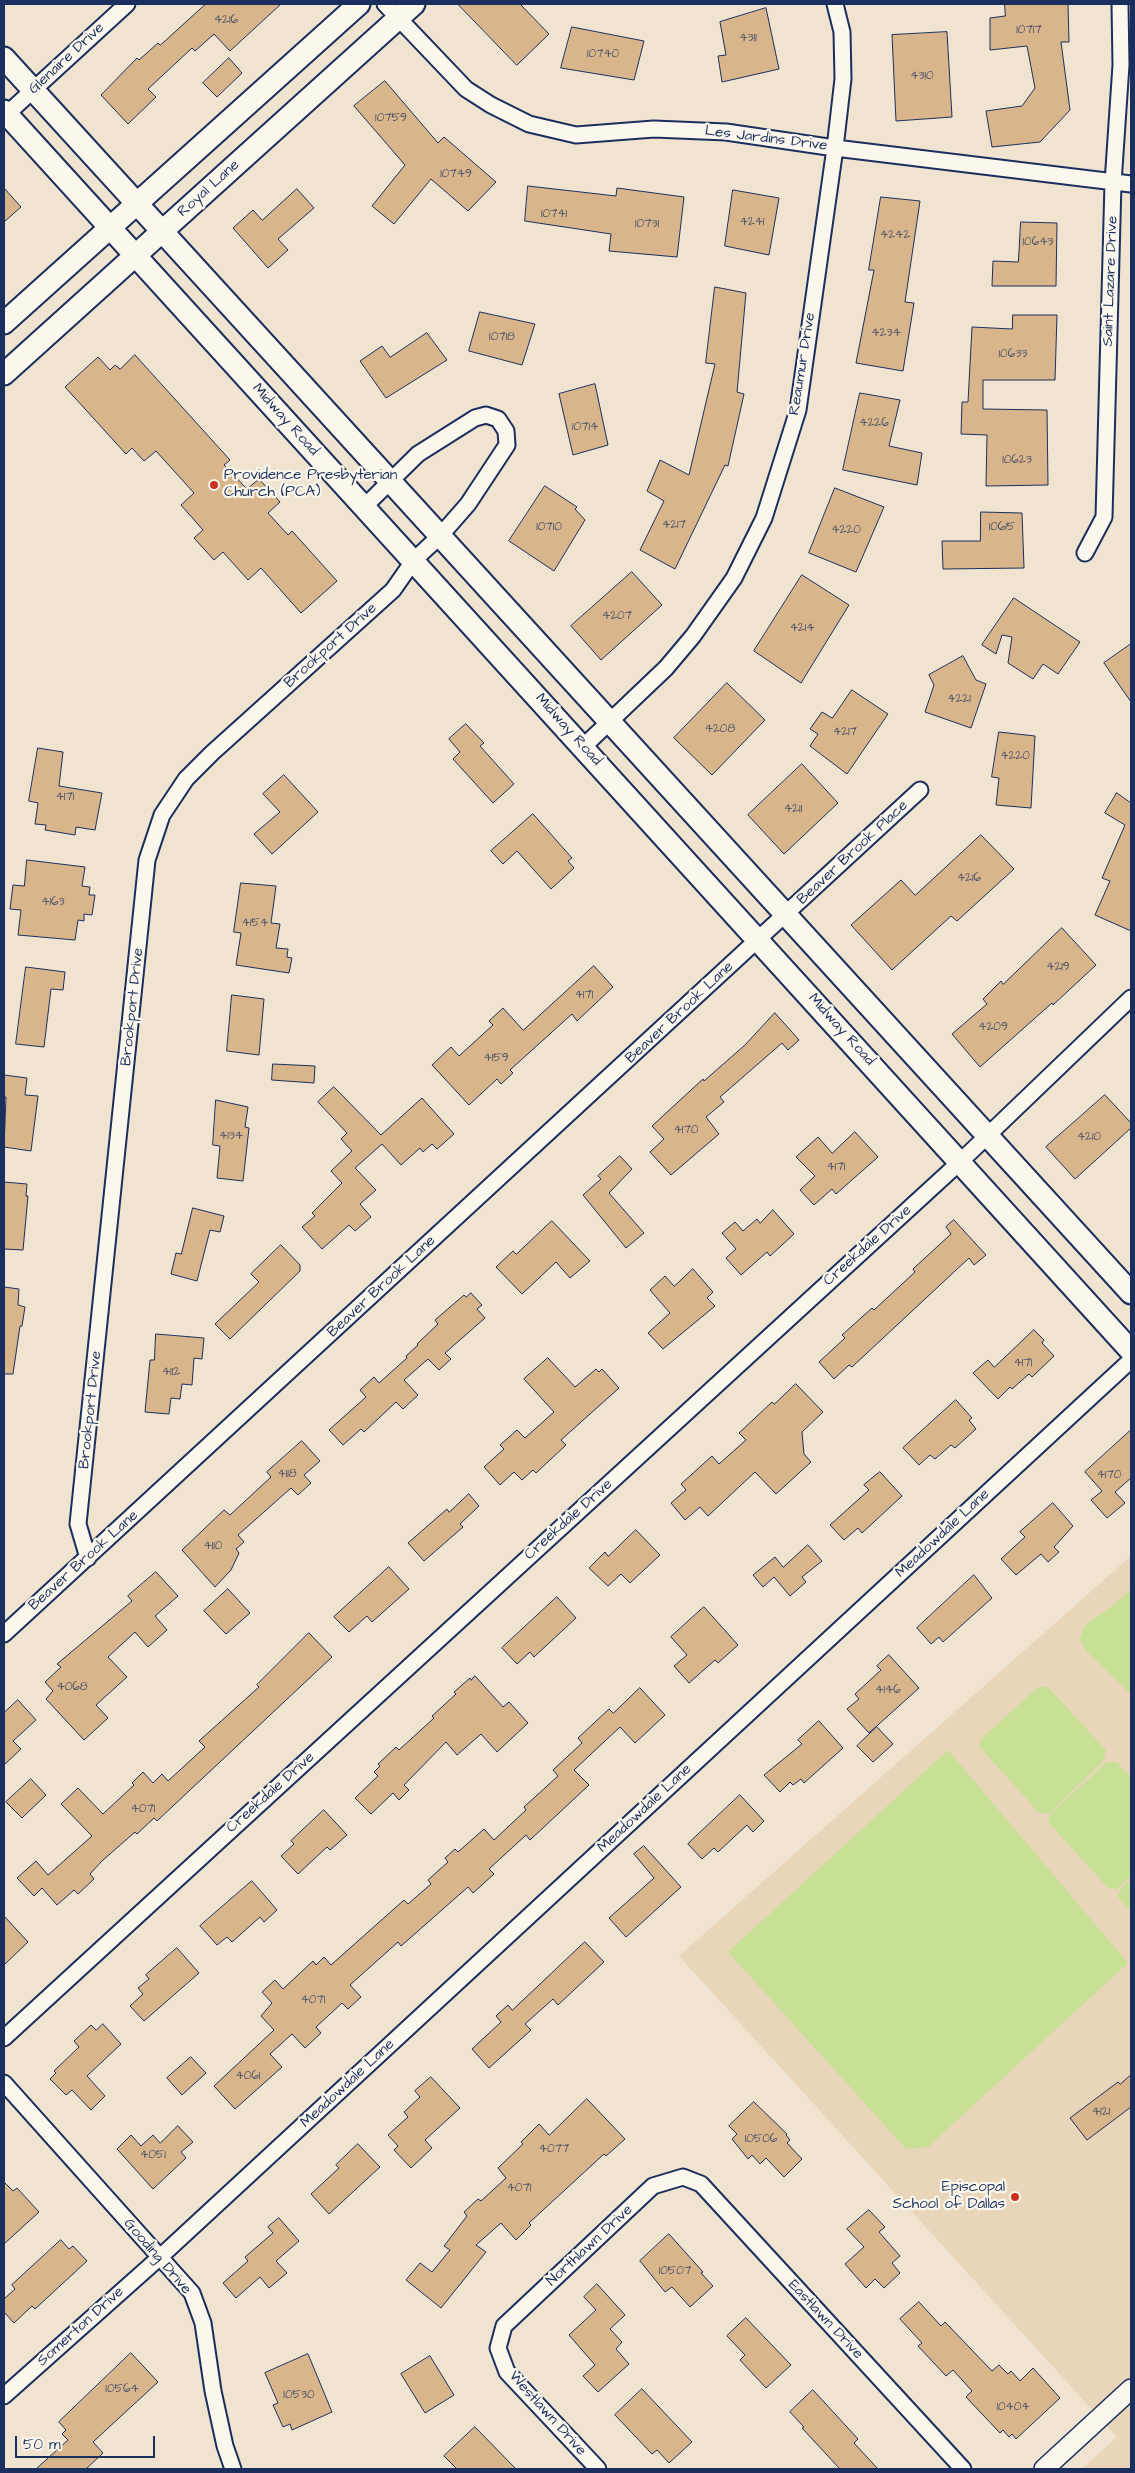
<!DOCTYPE html>
<style>
body{margin:0}
#map{position:relative;width:1135px;height:2473px;overflow:hidden;background:#f0e3cf;font-family:"Architects Daughter",sans-serif}
canvas{display:block}
.frame{position:absolute;inset:0;border:5px solid #1b2f5e;pointer-events:none}
.scale{position:absolute;left:15px;top:2436px;width:140px;height:22px;box-sizing:border-box;border:2px solid #1b2f5e;border-top:0;padding-left:6px;font-size:15px;line-height:18px;white-space:nowrap;color:#1b2f5e;-webkit-text-stroke:4px #fbf7ec;paint-order:stroke}
</style>
<div id="map">
<canvas width="1135" height="2473"></canvas>
<div class="frame"></div>
<div class="scale">50 m</div>
</div>
<script>
const g = document.querySelector('canvas').getContext('2d');
g.lineJoin = 'round';
function fillPath(path, color) { g.fillStyle = color; g.fill(path, 'evenodd'); }
function strokePath(path, color, width, dash) { g.strokeStyle = color; g.lineWidth = width; g.lineCap = dash ? 'butt' : 'round'; g.setLineDash(dash || []); g.stroke(path); }
function drawText(font, color, halo, rows, align = 'center') {
  g.font = font + ' "Architects Daughter",sans-serif'; g.lineWidth = 4.5; g.setLineDash([]); g.textBaseline = 'middle'; g.strokeStyle = halo; g.fillStyle = color; for (const [text, x, y, turn = 0] of rows) {
    g.save(); g.translate(x, y); g.rotate((+turn || 0) * Math.PI / 180); g.textAlign = isNaN(turn) ? turn : align; if (halo) g.strokeText(text, 0, 0); g.fillText(text, 0, 0); g.restore();
  }
}
const built = new Path2D(`
 M1131 1556V2469H1082L1117 2437 679 1956Z`);
const green = new Path2D(`
 M1131 1589V1694L1086 1651 1080 1639 1085 1625 1115 1604Z
 M1038 1687H1048L1106 1750 1104 1760 1050 1813H1039L979 1746 981 1739Z
 M948 1750 1128 1963 928 2147 906 2149 728 1952Z
 M1107 1762H1117L1131 1778V1876L1118 1889 1108 1888 1048 1822 1050 1814Z
 M1131 1880V1912L1118 1897 1120 1890Z`);
const building = new Path2D(`
 M206 4H281L230 51 214 34 195 51 192 48 148 89 156 97 128 124 101 95 137 58 139 60 158 43 160 45Z
 M458 4H520L549 34 517 65Z
 M1005 4H1068L1069 42H1061L1070 110 1040 142 992 147 986 111 1022 106 1035 88 1027 46 990 50V18L1005 16Z
 M766 8 779 69 722 82 718 56 726 55 720 22Z
 M572 27 644 41 634 80 561 68Z
 M947 32 952 117 896 121 892 35Z
 M229 58 242 73 217 97 203 83Z
 M385 81 438 143 444 137 496 182 468 211 431 179 394 224 372 206 405 165 354 106Z
 M528 186 616 196 617 188 684 197 677 257 609 251 611 234 525 221Z
 M4 188 21 207 4 222Z
 M297 189 314 208 278 239 288 250 268 268 233 228 253 210 262 220Z
 M733 190 779 198 769 255 725 246Z
 M881 197 920 201 905 302 914 303 903 371 856 363 874 270H869Z
 M1021 222 1057 223 1056 286H992L993 261 1018 262Z
 M715 287 746 293 737 392 744 394 728 466 725 465 675 569 640 550 664 501 647 491 660 460 689 475 715 364 706 363Z
 M480 312 535 324 522 365 469 351Z
 M1013 315H1057L1055 380H983V409L1047 410 1048 485 986 486 987 435 961 434 962 402H968L972 327 1012 329Z
 M427 333 447 360 386 398 360 361 382 346 390 357Z
 M135 355 230 460 224 465 247 489 259 479 280 502 268 513 288 535 292 531 337 581 301 613 261 568 248 580 223 552 214 560 194 538 203 530 181 505 194 493 156 451 144 461 132 448 126 454 65 387 98 357 110 370 115 365 120 369Z
 M595 384 608 445 573 455 559 394Z
 M860 393 900 400 889 446 922 453 917 485 843 470Z
 M545 486 577 507 575 509 585 520 554 571 509 541Z
 M835 488 884 507 856 572 809 553Z
 M981 512 1022 513 1024 568 943 569 942 541H980Z
 M632 572 662 605 601 660 571 626Z
 M802 575 849 605 801 683 754 651Z
 M1014 598 1080 642 1058 674 1043 664 1033 679 1008 663 1012 637 1002 635 996 654 982 645Z
 M1131 644V702L1104 663Z
 M963 656 976 680 986 684 971 728 925 712 934 685 929 675Z
 M727 683 765 720 712 775 674 738Z
 M852 690 888 714 847 774 810 746 818 734 810 729 822 712 832 718Z
 M466 724 484 743 480 746 514 784 493 803 453 759 460 752 449 739Z
 M999 732 1035 736 1031 808 996 805 999 778 992 777Z
 M38 748 63 752 59 786 102 793 95 830 76 827 75 835 45 830 46 825 35 824 38 803 29 801Z
 M802 764 838 803 784 854 748 815Z
 M284 775 318 812 272 854 254 834 280 812 263 794Z
 M1117 793 1131 803V931L1095 915 1110 881 1102 878 1125 825 1105 813Z
 M533 814 572 858 568 861 574 868 551 889 517 851 503 864 491 851Z
 M981 835 1014 869 957 921 951 916 892 970 851 925 901 880 915 895Z
 M27 860 85 867 82 886 90 887 89 895H95L92 915 84 914V921L78 920 75 940 18 935 21 910 10 909 13 885 24 886Z
 M241 883 276 886 271 923 280 924 276 948 288 949 287 957 292 958 289 973 236 965 241 933 234 932Z
 M1062 928 1096 965 1053 1005 1052 1003 980 1067 952 1034 987 1004 983 999 1001 981 1003 984Z
 M594 966 613 987 577 1021 572 1014 510 1070 513 1073 501 1084 497 1079 469 1105 432 1065 451 1047 459 1056 493 1025 489 1021 503 1008 523 1030Z
 M26 967 65 972 63 990 51 989 44 1047 16 1044Z
 M232 995 264 999 259 1055 227 1051Z
 M775 1013 799 1040 788 1050 782 1043 720 1097 724 1102 706 1117 719 1134 671 1175 650 1152 664 1139 652 1126 703 1079 704 1081 745 1045Z
 M273 1064 315 1066 314 1083 272 1080Z
 M4 1075 27 1078 25 1095 38 1096 31 1151 4 1147 6 1097H4Z
 M334 1087 381 1135 422 1098 454 1134 437 1149 432 1144 423 1152 420 1148 401 1165 382 1144 355 1168 376 1190 360 1204 371 1217 355 1231 349 1225 322 1249 302 1227 315 1216 312 1213 342 1183 331 1171 352 1151 341 1139 347 1133 318 1102Z
 M1105 1095 1131 1123V1128L1075 1179 1046 1147Z
 M216 1100 248 1107 245 1127 249 1128 243 1181 217 1178 220 1146 213 1145Z
 M855 1132 878 1157 836 1194 832 1189 814 1205 800 1190 815 1176 796 1157 818 1137 832 1153Z
 M620 1156 632 1169 609 1193 644 1233 626 1248 583 1195 601 1179 598 1176Z
 M4 1182 27 1184 26 1196H28L23 1250 4 1249Z
 M193 1208 224 1216 220 1232 210 1230 197 1281 171 1274 176 1253 181 1254Z
 M773 1210 794 1234 770 1256 767 1252 741 1275 726 1258 736 1249 722 1233 735 1222 743 1231 757 1219 760 1223Z
 M954 1220 986 1255 974 1265 969 1258 852 1367 849 1365 834 1379 819 1362 845 1338 842 1335 872 1308 874 1310 915 1272 913 1269 951 1234 946 1227Z
 M552 1221 590 1261 570 1278 556 1262 522 1294 496 1267 513 1251 516 1254Z
 M281 1245 300 1265V1271L230 1339 215 1324 259 1282 251 1274Z
 M693 1269 713 1292 707 1298 715 1306 663 1349 648 1333 670 1313 650 1290 665 1276 674 1286Z
 M4 1287 19 1289 18 1305 25 1307 22 1326H20L13 1374H4Z
 M471 1293 482 1305 477 1309 485 1318 445 1353 451 1359 439 1370 428 1359 404 1380 418 1395 403 1409 396 1402 364 1432 361 1429 343 1445 329 1430 366 1397 360 1390 374 1377 379 1383 407 1358 406 1356 418 1345 417 1344 438 1324 435 1320 464 1295 466 1297Z
 M1034 1330 1044 1340 1042 1343 1054 1356 1032 1377 1029 1374 1012 1389 1010 1387 998 1399 973 1373 988 1360 994 1367Z
 M156 1334 204 1338 202 1359 194 1358 192 1385 182 1384 180 1399 171 1398 169 1414 145 1412 150 1360H154Z
 M548 1358 575 1387 596 1369 599 1372 602 1369 619 1388 561 1440 566 1445 536 1473 533 1470 522 1480 514 1472 500 1485 484 1467 504 1449 500 1445 517 1430 525 1438 554 1412 524 1379Z
 M796 1384 823 1412 802 1432 804 1454 811 1462 776 1494 755 1472 708 1516 700 1507 685 1520 671 1503 686 1490 681 1484 712 1456 719 1464 746 1440 739 1433 772 1402 774 1404Z
 M956 1400 972 1418 969 1420 976 1429 955 1448 951 1445 935 1459 930 1455 919 1465 903 1448Z
 M1131 1430V1478L1115 1492 1125 1503 1107 1518 1091 1500 1102 1491 1085 1472Z
 M302 1441 320 1461 304 1475 311 1483 298 1495 291 1488 238 1535 244 1542 236 1549 239 1553 231 1570 215 1587 182 1550 224 1510 230 1515 271 1477 267 1472Z
 M880 1472 902 1496 862 1533 858 1528 844 1540 830 1525 869 1490 864 1485Z
 M469 1494 479 1506 460 1524 463 1527 424 1561 408 1543 447 1509 449 1512Z
 M1053 1503 1073 1526 1054 1547 1059 1552 1048 1562 1041 1554 1016 1575 1001 1559 1025 1537 1020 1532Z
 M636 1530 660 1555 630 1583 621 1574 608 1586 589 1568 605 1552 608 1556Z
 M808 1545 822 1561 802 1577 806 1582 790 1596 774 1577 763 1587 753 1575 775 1557 783 1567Z
 M389 1567 409 1589 372 1622 367 1616 349 1632 334 1617Z
 M156 1572 178 1596 155 1616 167 1630 148 1647 135 1632 108 1657 127 1677 96 1705 108 1718 84 1740 46 1699 53 1691 45 1682 61 1667 57 1664 132 1601 128 1596Z
 M974 1575 992 1598 943 1642 939 1637 931 1644 917 1628Z
 M228 1589 250 1613 226 1634 204 1611Z
 M557 1597 576 1618 534 1657 530 1652 517 1664 502 1648Z
 M704 1607 738 1645 718 1663 715 1660 689 1683 674 1666 687 1655 671 1637Z
 M309 1633 332 1657 157 1821 154 1818 137 1834 135 1832 102 1861 90 1874 94 1879 78 1894 74 1890 57 1905 42 1888 34 1896 17 1878 36 1861 48 1875 92 1836 61 1804 78 1788 103 1814 134 1785 132 1783 143 1772 153 1783 162 1774 168 1781 205 1747 199 1741 259 1687 257 1685Z
 M889 1655 919 1688 869 1733 847 1709 859 1699 855 1694 881 1670 877 1666Z
 M475 1676 503 1707 509 1702 528 1723 497 1752 481 1734 457 1755 446 1742 404 1785 409 1790 399 1800 393 1793 371 1814 355 1798 378 1776 374 1772 380 1766 378 1764 396 1747 399 1750 434 1718 432 1716 456 1694 454 1692 470 1678 471 1680Z
 M640 1688 665 1715 635 1743 620 1727 574 1770 589 1785 530 1840 526 1835 489 1869 494 1874 473 1893 468 1887 401 1946 398 1942 350 1985 361 1997 348 2009 342 2003 316 2027 321 2033 305 2048 292 2034 270 2054 282 2067 235 2109 214 2086 274 2030 261 2016 272 2003 262 1992 275 1980 283 1989 313 1961 316 1965 324 1957 331 1965 404 1900 408 1904 431 1884 428 1880 448 1862 445 1858 455 1849 458 1852 484 1829 494 1840 526 1810 524 1807 558 1776 553 1770 582 1743 578 1738 609 1709 613 1713Z
 M18 1700 36 1720 13 1741 21 1749 4 1765V1713Z
 M819 1721 843 1748 804 1783 801 1779 793 1785 790 1782 780 1792 764 1775 802 1744 798 1740Z
 M877 1727 893 1744 873 1762 857 1746Z
 M31 1779 46 1795 22 1818 6 1802Z
 M740 1795 764 1821 753 1832 747 1825 718 1852 714 1848 702 1859 688 1844Z
 M324 1810 347 1835 330 1850 327 1847 298 1874 281 1856 294 1844 291 1841Z
 M644 1846 681 1887 626 1937 609 1918 654 1878 634 1854Z
 M252 1881 277 1910 264 1922 260 1917 232 1942 227 1937 217 1945 200 1926Z
 M4 1916 28 1942 4 1965Z
 M585 1942 604 1962 558 2005 553 1999 525 2024 531 2030 489 2068 472 2049 501 2022 496 2016 508 2005 512 2010Z
 M177 1948 199 1973 144 2021 130 2006 143 1994 138 1988 149 1979 146 1975Z
 M103 2024 121 2044 87 2076 105 2096 91 2110 72 2090 66 2095 50 2079 56 2073 54 2071 79 2047 74 2041 91 2025 96 2030Z
 M191 2057 206 2073 182 2095 167 2078Z
 M1131 2075V2107L1087 2140 1070 2118 1118 2082 1120 2084Z
 M431 2077 460 2108 425 2140 432 2148 411 2168 394 2150 398 2146 388 2135 408 2117 404 2112 420 2097 415 2091Z
 M587 2099 625 2139 606 2156 604 2154 529 2223 531 2225 516 2240 501 2223 476 2245 486 2252 441 2308 406 2280 420 2263 432 2272 450 2250 444 2246 467 2216 464 2212 478 2199 481 2201 506 2178 498 2168 523 2144 521 2142 539 2124 549 2135Z
 M754 2102 787 2134 786 2135 790 2140 787 2143 802 2159 784 2177 766 2158 760 2164 752 2155 748 2159 732 2139 737 2134 729 2126Z
 M178 2126 193 2142 181 2152 186 2158 153 2189 117 2149 131 2135 141 2146 153 2135 160 2143Z
 M358 2144 380 2167 329 2214 311 2194 339 2168 336 2165Z
 M4 2182 13 2191 17 2188 39 2212 4 2244Z
 M869 2210 885 2227 879 2232 900 2256 892 2263 900 2273 884 2288 875 2279 866 2288 845 2264 864 2247 847 2229Z
 M279 2218 299 2241 276 2261 287 2273 269 2288 260 2277 236 2298 223 2283 248 2261 245 2257 273 2233 268 2227Z
 M669 2234 703 2272 701 2273 713 2286 690 2307 672 2287 665 2292 640 2261Z
 M61 2240 69 2249 73 2246 87 2261 35 2309 32 2306 14 2323 4 2312V2299L15 2289 12 2285Z
 M597 2284 625 2315 610 2329 622 2342 616 2349 629 2364 598 2392 583 2376 595 2365 569 2335 596 2310 584 2297Z
 M919 2302 941 2326 945 2322 992 2371 999 2365 1008 2374 1011 2371 1020 2381 1033 2368 1060 2398 1016 2439 1012 2434 1009 2437 1003 2430 1000 2433 966 2397 972 2391 953 2370 946 2376 918 2346 922 2343 900 2319Z
 M746 2318 791 2365 766 2388 740 2360 745 2355 727 2336Z
 M131 2353 158 2382 93 2442 103 2453 86 2469H36L68 2440 62 2434 66 2430 59 2422Z
 M308 2354 332 2412 292 2430 290 2424 283 2427 273 2405 278 2403 265 2373Z
 M430 2356 454 2395 425 2413 401 2374Z
 M642 2389 692 2442 669 2463 657 2450 652 2454 615 2415Z
 M813 2390 858 2439 854 2443 878 2469H840L802 2428 804 2427 790 2412Z
 M475 2427 516 2469H457L444 2456Z`);
const minor = new Path2D(`
 M385 4 466 89 491 105 529 124 576 135 654 129 726 132 835 148 1131 184
 M7 114 127 4
 M1085 553 1104 517 1113 183 1121 65 1120 4
 M583 747 666 668 693 636 734 578 764 518 798 410 835 148 843 79 842 32 835 4
 M88 1558 78 1524 147 860 162 815 186 779 212 753 393 590 414 560 440 536 468 504 507 445 506 431 498 419 486 415 475 418 418 454 364 507
 M4 1634 920 790
 M4 2038 961 1161 1131 998
 M4 2083 192 2293 203 2323 213 2391 225 2446 233 2469
 M4 2396 159 2258 1131 1360
 M598 2469 507 2372 498 2348 504 2326 653 2186 683 2177 701 2184 963 2469`);
const tertiary = new Path2D(`
 M1044 2469 1131 2389`);
const secondary = new Path2D(`
 M4 58 1131 1293
 M4 111 1131 1351
 M4 323 359 4
 M4 374 414 4`);
const markers = [
 [214,485,5,"#c8321e"],
 [1015,2197,5,"#c8321e"]
];
const numberNames = [
 ["4216",226,20],
 ["10717",1029,30],
 ["4311",748,38],
 ["10740",603,54],
 ["4310",922,76],
 ["10759",391,118],
 ["10749",456,174],
 ["10741",554,214],
 ["4241",752,222],
 ["10731",647,224],
 ["4242",895,235],
 ["10643",1038,242],
 ["4234",886,333],
 ["10718",502,337],
 ["10633",1013,354],
 ["4226",874,423],
 ["10714",585,427],
 ["10623",1017,460],
 ["4217",674,525],
 ["10710",549,527],
 ["10615",1002,527],
 ["4220",846,530],
 ["4207",617,616],
 ["4214",802,628],
 ["4221",959,699],
 ["4208",720,729],
 ["4217",845,732],
 ["4220",1015,756],
 ["4171",65,797],
 ["4211",793,809],
 ["4216",969,878],
 ["4163",53,902],
 ["4154",255,923],
 ["4219",1058,967],
 ["4171",584,995],
 ["4209",993,1027],
 ["4159",496,1058],
 ["4170",686,1130],
 ["4134",231,1136],
 ["4210",1089,1137],
 ["4171",836,1167],
 ["4171",1023,1363],
 ["4112",171,1372],
 ["4118",287,1474],
 ["4170",1109,1475],
 ["4110",213,1546],
 ["4068",72,1687],
 ["4146",888,1690],
 ["4071",143,1809],
 ["4071",313,2000],
 ["4061",248,2076],
 ["4121",1101,2112],
 ["10506",761,2139],
 ["4077",554,2149],
 ["4051",153,2155],
 ["4071",519,2188],
 ["10507",675,2271],
 ["10564",122,2389],
 ["10530",299,2395],
 ["10404",1013,2407]
];
const streetNames = [
 ["Glenaire Drive",67,59,-43],
 ["Les Jardins Drive",766,139,7],
 ["Royal Lane",209,189,-42],
 ["Saint Lazare Drive",1111,281,-88],
 ["Reaumur Drive",803,364,-81],
 ["Midway Road",285,420,48],
 ["Brookport Drive",331,646,-42],
 ["Midway Road",568,730,48],
 ["Beaver Brook Place",853,853,-43],
 ["Brookport Drive",133,1007,-84],
 ["Beaver Brook Lane",680,1013,-43],
 ["Midway Road",841,1030,48],
 ["Creekdale Drive",868,1246,-42],
 ["Beaver Brook Lane",382,1287,-43],
 ["Brookport Drive",91,1410,-84],
 ["Creekdale Drive",569,1520,-42],
 ["Meadowdale Lane",943,1534,-43],
 ["Beaver Brook Lane",84,1561,-42],
 ["Creekdale Drive",271,1793,-42],
 ["Meadowdale Lane",645,1809,-43],
 ["Meadowdale Lane",348,2084,-43],
 ["Northlawn Drive",590,2246,-43],
 ["Gooding Drive",157,2257,49],
 ["Eastlawn Drive",825,2320,47],
 ["Somerton Drive",81,2327,-42],
 ["Westlawn Drive",547,2414,48]
];
const poiNames = [
 ["Providence Presbyterian",224,476],
 ["Church (PCA)",224,493],
 ["Episcopal",1005,2188,"right"],
 ["School of Dallas",1005,2205,"right"]
];
fillPath(built, '#e9d5ba');
fillPath(green, '#c8e096');
fillPath(building, '#d8b58a');
strokePath(building, '#1b2f5e', 1);
strokePath(minor, '#1b2f5e', 19);
strokePath(tertiary, '#1b2f5e', 22);
strokePath(secondary, '#1b2f5e', 25);
strokePath(minor, '#fbf7ec', 15);
strokePath(tertiary, '#fbf7ec', 19);
strokePath(secondary, '#fbf7ec', 21);
for (const [x, y, r, color] of markers) { const dot = new Path2D(); dot.arc(x, y, r, 0, 2 * Math.PI); g.fillStyle = color; g.fill(dot); strokePath(dot, '#fbf7ec', 2); }
drawText('12px', '#4a5069', null, numberNames);
drawText('15px', '#1b2f5e', '#fbf7ec', streetNames);
drawText('15px', '#1b2f5e', '#fbf7ec', poiNames, 'left');
</script>
